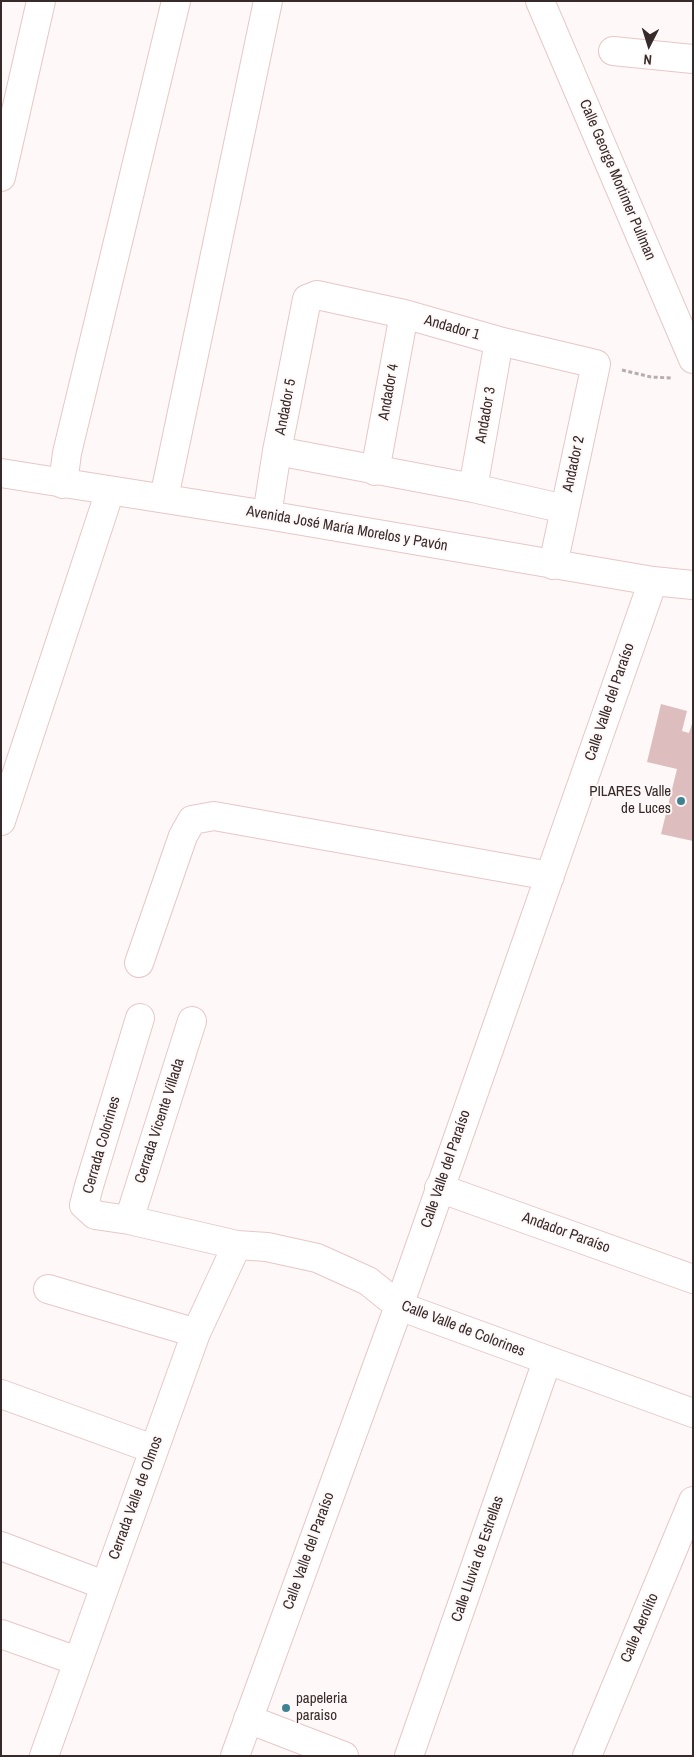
<!DOCTYPE html>
<meta charset="utf-8">
<style>
body{margin:0}
#map{position:relative;width:694px;height:1757px;overflow:hidden;background:#fff8f8;font-family:"Archivo Narrow",sans-serif}
canvas{display:block}
.frame{position:absolute;inset:0;border:2px solid #362a2a;pointer-events:none}
.north{position:absolute;left:624px;top:20px;width:50px;height:50px;-webkit-text-stroke:4px #fff8f8;paint-order:stroke;rotate:185deg;font-size:14px;font-weight:700;line-height:20px;text-align:center;color:#362a2a}
.north::after{content:'';display:block;margin:auto;width:18px;height:22px;background:#362a2a;clip-path:polygon(50% 0,100% 100%,50% 72%,0 100%)}
</style>
<div id="map">
<canvas width="694" height="1757"></canvas>
<div class="frame"></div>
<div class="north">N</div>
</div>
<script>
const g = document.querySelector('canvas').getContext('2d');
g.lineJoin = 'round';
function fillPath(path, color) { g.fillStyle = color; g.fill(path, 'evenodd'); }
function strokePath(path, color, width, dash) { g.strokeStyle = color; g.lineWidth = width; g.lineCap = dash ? 'butt' : 'round'; g.setLineDash(dash || []); g.stroke(path); }
function drawText(font, color, halo, rows, align = 'center') {
  g.font = font + ' "Archivo Narrow",sans-serif'; g.lineWidth = 4; g.setLineDash([]); g.textBaseline = 'middle'; g.strokeStyle = halo; g.fillStyle = color; for (const [text, x, y, turn = 0] of rows) {
    g.save(); g.translate(x, y); g.rotate((+turn || 0) * Math.PI / 180); g.textAlign = isNaN(turn) ? turn : align; if (halo) g.strokeText(text, 0, 0); g.fillText(text, 0, 0); g.restore();
  }
}
const building = new Path2D(`
 M661 704 687 711 682 731 689 733 693 721V841L661 834 677 769 647 762Z`);
const path = new Path2D(`
 M622 370 651 377 672 378`);
const minor = new Path2D(`
 M540 1 693 359
 M613 51 693 59
 M1 177 41 1
 M277 451 473 488 565 509
 M375 471 404 314
 M1 473 267 515 653 581 693 585
 M63 484 67 453 176 1
 M473 488 499 341
 M164 498 268 1
 M267 515 277 451 307 299 317 295 404 314 499 341 596 364 553 565
 M1 821 110 491
 M139 963 183 836 192 820 214 816 550 876
 M140 1018 89 1186 84 1205 95 1215 129 1220 237 1245 267 1247 317 1258 368 1281 399 1306 693 1413
 M439 1188 693 1279
 M129 1220 192 1021
 M48 1289 196 1333
 M1 1394 153 1449
 M1 1546 104 1585
 M1 1634 77 1661
 M248 1719 344 1756
 M44 1756 196 1333 237 1245
 M235 1756 399 1306 653 581
 M409 1756 547 1361
 M587 1756 693 1501`);
const markers = [
 [681,801,5,"#408293"],
 [286,1708,5,"#408293"]
];
const streetNames = [
 ["Calle George Mortimer Pullman",617,180,67],
 ["Andador 1",452,328,16],
 ["Andador 4",389,392,-80],
 ["Andador 5",286,407,-79],
 ["Andador 3",486,415,-80],
 ["Andador 2",574,464,-78],
 ["Avenida José María Morelos y Pavón",347,529,10],
 ["Calle Valle del Paraíso",610,702,-71],
 ["Cerrada Vicente Villada",160,1121,-72],
 ["Cerrada Colorines",102,1145,-74],
 ["Calle Valle del Paraíso",446,1169,-71],
 ["Andador Paraíso",566,1233,20],
 ["Calle Valle de Colorines",463,1329,21],
 ["Cerrada Valle de Olmos",136,1498,-70],
 ["Calle Valle del Paraíso",309,1551,-70],
 ["Calle Lluvia de Estrellas",478,1559,-71],
 ["Calle Aerolito",640,1628,-67]
];
const poiNames = [
 ["PILARES Valle",671,792],
 ["de Luces",671,809],
 ["papeleria",296,1699,"left"],
 ["paraiso",296,1716,"left"]
];
fillPath(building, '#ddbdbe');
strokePath(minor, '#e7c7c7', 30);
strokePath(path, '#b7aeae', 3, [4, 2.5]);
strokePath(minor, '#fff', 28);
for (const [x, y, r, color] of markers) { const dot = new Path2D(); dot.arc(x, y, r, 0, 2 * Math.PI); g.fillStyle = color; g.fill(dot); strokePath(dot, '#fff8f8', 2); }
drawText('15px', '#362a2a', '#fff8f8', streetNames);
drawText('15px', '#362a2a', '#fff8f8', poiNames, 'right');
</script>
